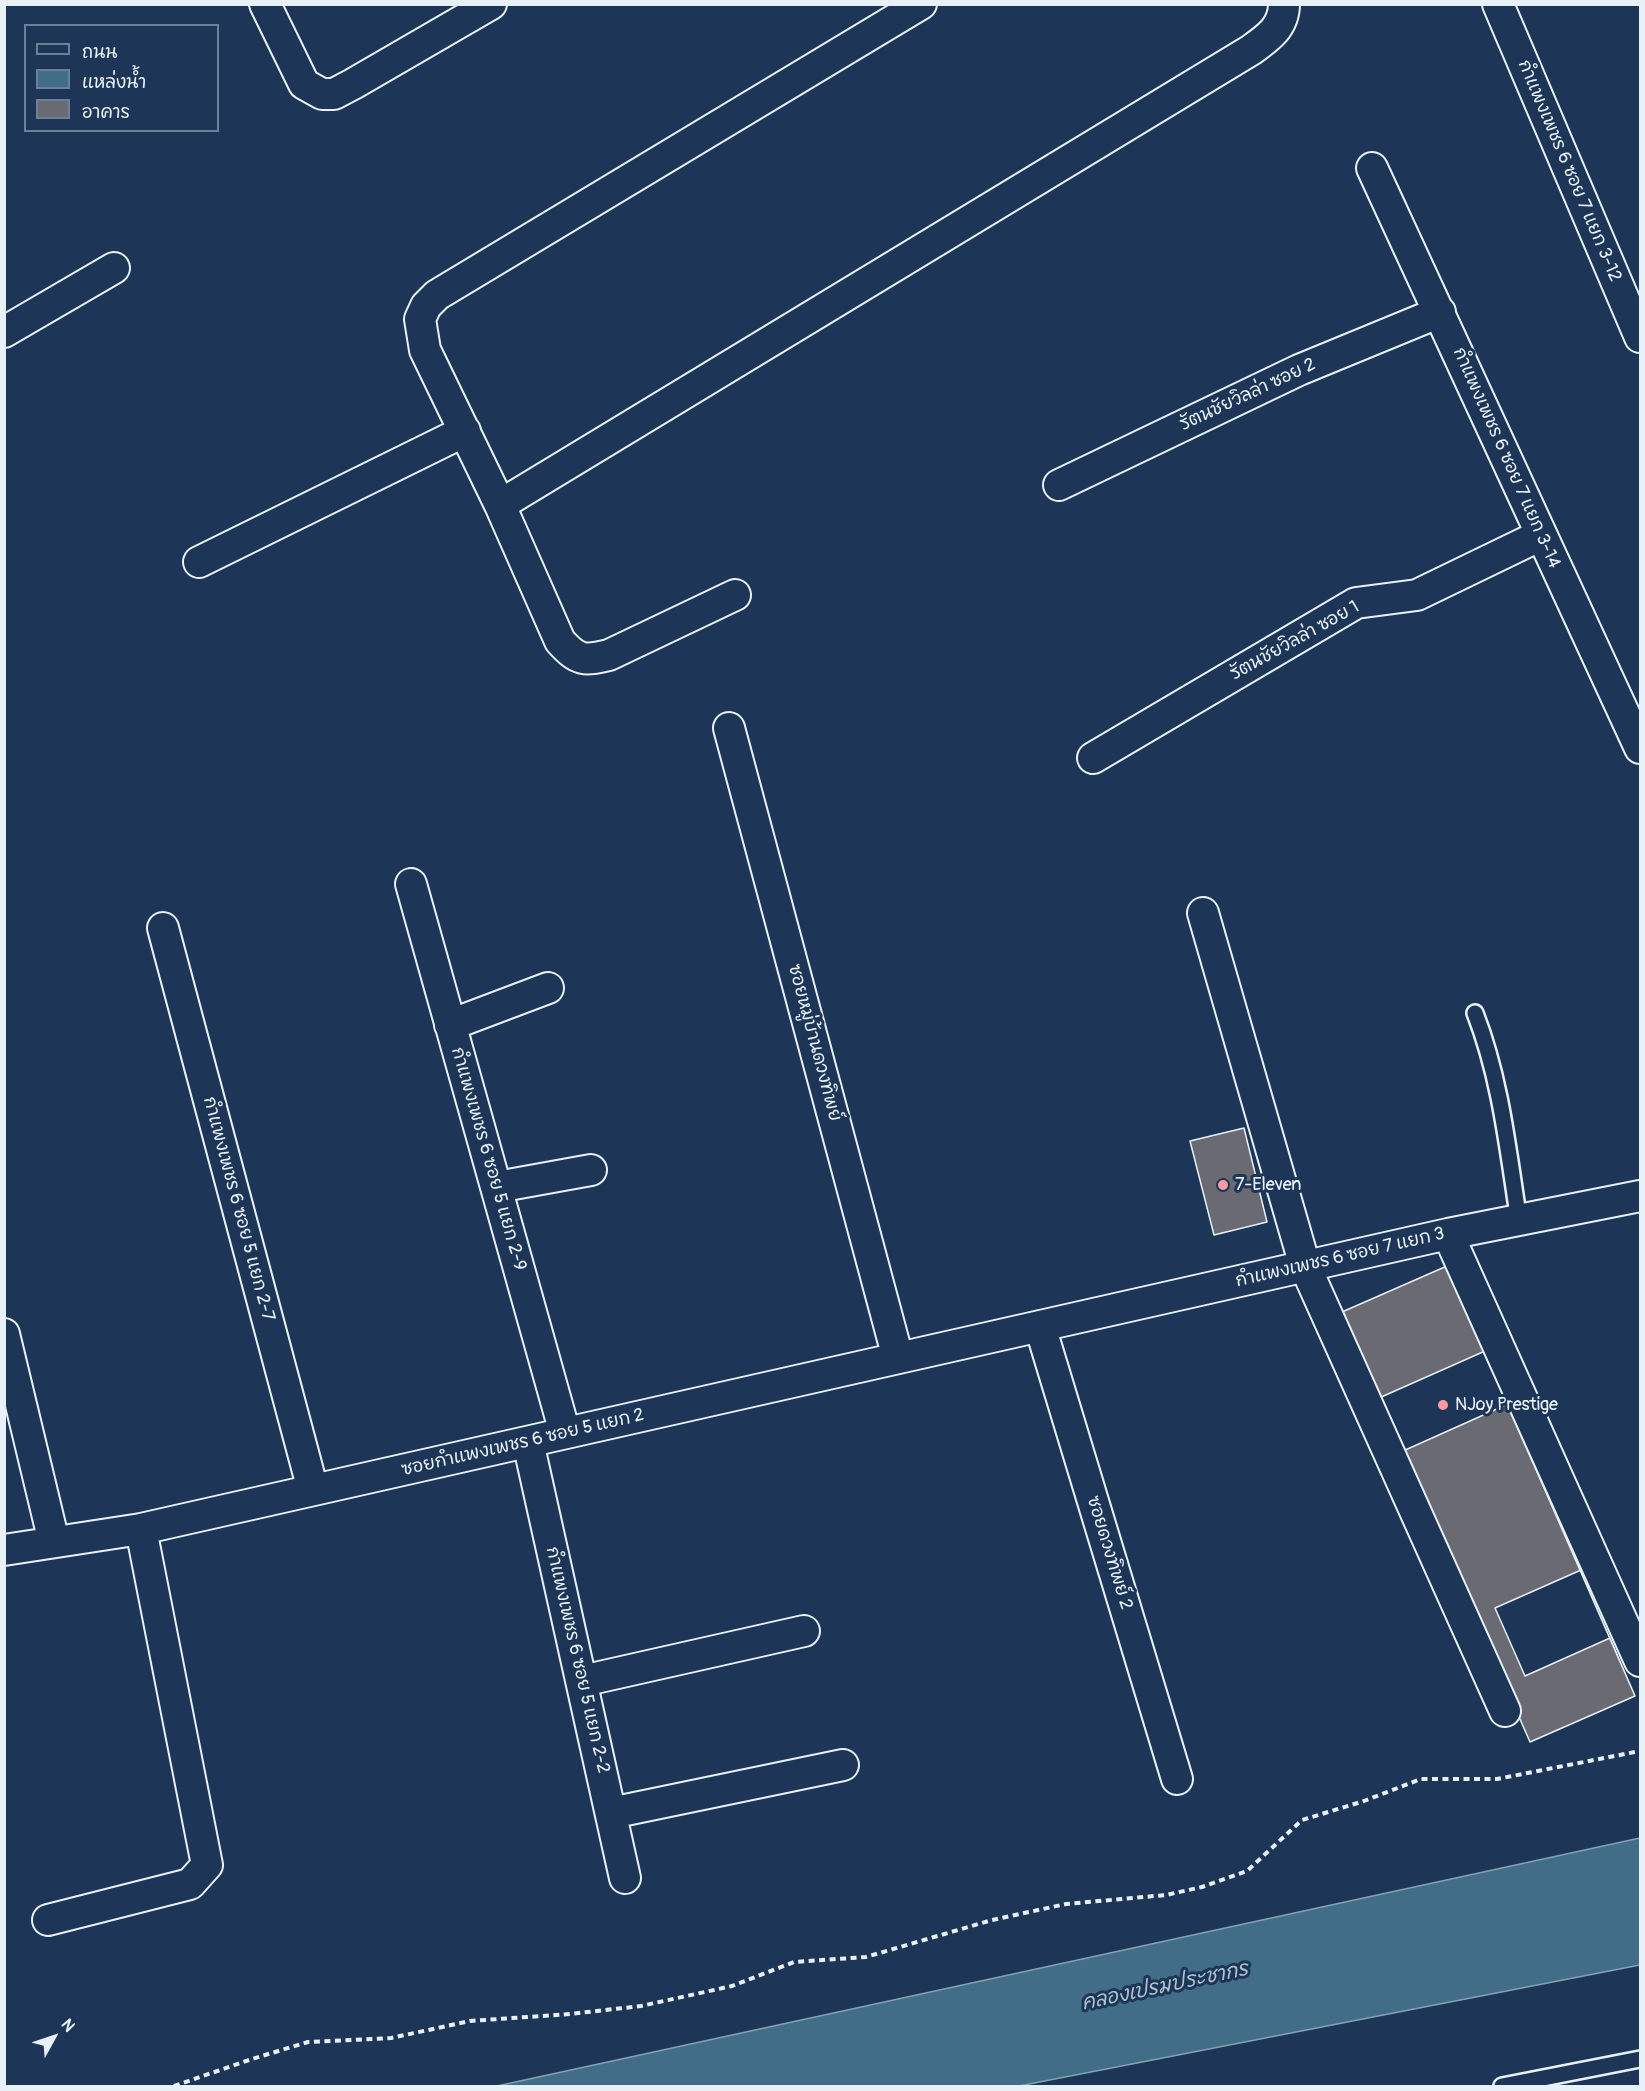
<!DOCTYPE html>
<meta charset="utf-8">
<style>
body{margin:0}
#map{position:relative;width:1645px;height:2091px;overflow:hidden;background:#1d3557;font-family:Pangolin,"Playpen Sans Thai",sans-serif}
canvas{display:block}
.frame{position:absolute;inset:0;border:6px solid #e8f1f8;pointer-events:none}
.legend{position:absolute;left:24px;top:24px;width:195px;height:108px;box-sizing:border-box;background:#1d3557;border:2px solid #6e8097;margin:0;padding:8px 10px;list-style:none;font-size:18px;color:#e8f1f8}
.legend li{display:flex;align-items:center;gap:12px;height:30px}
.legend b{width:30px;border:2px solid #6e8097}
.north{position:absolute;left:24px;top:2007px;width:60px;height:60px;-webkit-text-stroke:4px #1d3557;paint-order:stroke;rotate:50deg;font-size:16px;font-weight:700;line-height:24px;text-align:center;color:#e8f1f8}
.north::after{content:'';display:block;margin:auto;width:21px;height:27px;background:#e8f1f8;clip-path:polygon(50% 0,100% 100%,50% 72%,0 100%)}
</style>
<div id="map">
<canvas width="1645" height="2091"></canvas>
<div class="frame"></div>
<ul class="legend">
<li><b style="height:8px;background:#1d3557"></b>ถนน</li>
<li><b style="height:16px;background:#426d88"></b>แหล่งน้ำ</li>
<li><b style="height:16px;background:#6a6a73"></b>อาคาร</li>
</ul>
<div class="north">N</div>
</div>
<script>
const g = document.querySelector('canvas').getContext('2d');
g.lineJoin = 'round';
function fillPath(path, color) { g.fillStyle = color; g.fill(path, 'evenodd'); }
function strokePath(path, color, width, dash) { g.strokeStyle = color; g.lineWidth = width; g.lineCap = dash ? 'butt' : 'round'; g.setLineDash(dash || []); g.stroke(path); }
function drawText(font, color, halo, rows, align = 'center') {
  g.font = font + ' Pangolin,"Playpen Sans Thai",sans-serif'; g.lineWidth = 6; g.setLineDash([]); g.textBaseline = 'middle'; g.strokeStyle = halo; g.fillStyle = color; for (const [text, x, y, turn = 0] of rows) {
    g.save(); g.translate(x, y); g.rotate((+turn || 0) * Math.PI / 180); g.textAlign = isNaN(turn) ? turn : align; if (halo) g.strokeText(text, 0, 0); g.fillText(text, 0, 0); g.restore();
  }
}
const water = new Path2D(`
 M1640 1838V1965L1019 2086H497Z`);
const building = new Path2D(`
 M1244 1128 1267 1222 1214 1235 1190 1141Z
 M1447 1266 1635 1696 1530 1742 1342 1312Z
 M1485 1351 1635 1696 1530 1742 1379 1398Z
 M1508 1404 1581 1570 1495 1608 1525 1676 1610 1638 1635 1696 1530 1742 1403 1451Z`);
const path = new Path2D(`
 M174 2086 252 2059 308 2042 391 2038 470 2021 570 2014 641 2006 732 1986 794 1962 866 1957 992 1920 1066 1904 1166 1895 1202 1887 1247 1871 1302 1820 1364 1801 1421 1779H1497L1640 1751`);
const service = new Path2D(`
 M1475 1013C1501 1080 1508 1151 1519 1221
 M1502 2086 1640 2059`);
const minor = new Path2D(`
 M265 4 304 84 322 94H334L353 84 491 4
 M1498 4 1640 337
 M1372 168 1640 748
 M4 332 114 268
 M1059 485 1299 370 1440 312
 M500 505 1251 50C1268 38 1284 27 1284 4
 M199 562 465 431
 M735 595 609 655C584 661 578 661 560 641L500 505 425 350 420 319 426 306 437 295 921 4
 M729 728 898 1358
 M1093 758 1356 603 1417 595 1541 535
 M411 884 565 1433
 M1203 913 1305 1266 1505 1711
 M163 928 313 1490
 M450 1025 548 988
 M497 1187 591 1170
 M1448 1234 1640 1661
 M1040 1326 1177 1779
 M4 1334 54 1542
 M528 1442 625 1878
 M4 1550 141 1529 1448 1234 1640 1196
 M582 1681 804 1631
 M611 1813 843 1765
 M48 1920 190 1884 207 1865 141 1529`);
const markers = [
 [1223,1185,6,"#ff9aa2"],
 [1443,1405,6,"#ff9aa2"]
];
const streetNames = [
 ["กำแพงเพชร 6 ซอย 7 แยก 3-12",1569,171,67],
 ["รัตนชัยวิลล่า ซอย 2",1248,395,-25],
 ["กำแพงเพชร 6 ซอย 7 แยก 3-14",1506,458,66],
 ["รัตนชัยวิลล่า ซอย 1",1295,641,-29],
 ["ซอยหมู่บ้านดวงทิพย์",814,1043,75],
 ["กำแพงเพชร 6 ซอย 5 แยก 2-9",488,1159,74],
 ["กำแพงเพชร 6 ซอย 5 แยก 2-7",238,1209,75],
 ["กำแพงเพชร 6 ซอย 7 แยก 3",1340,1258,-13],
 ["ซอยกำแพงเพชร 6 ซอย 5 แยก 2",523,1443,-13],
 ["ซอยดวงทิพย์ 2",1109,1553,73],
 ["กำแพงเพชร 6 ซอย 5 แยก 2-2",577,1660,77]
];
const poiNames = [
 ["7-Eleven",1235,1185],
 ["NJoy Prestige",1455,1405]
];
const waterNames = [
 ["คลองเปรมประชากร",1165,1987,-12]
];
fillPath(water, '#426d88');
strokePath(water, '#84a2b5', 1.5);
fillPath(building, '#6a6a73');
strokePath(building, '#e8f1f8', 1.5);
strokePath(service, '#e8f1f8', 20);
strokePath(minor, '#e8f1f8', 34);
strokePath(path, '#e8f1f8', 4, [6, 4.5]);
strokePath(service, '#1d3557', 15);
strokePath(minor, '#1d3557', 30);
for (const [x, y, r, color] of markers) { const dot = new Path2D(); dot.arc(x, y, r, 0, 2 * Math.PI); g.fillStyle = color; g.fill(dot); strokePath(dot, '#1d3557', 2); }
drawText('18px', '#e8f1f8', '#1d3557', streetNames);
drawText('18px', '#e8f1f8', '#1d3557', poiNames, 'left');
drawText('italic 20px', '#aec3d1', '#1d3557', waterNames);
</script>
